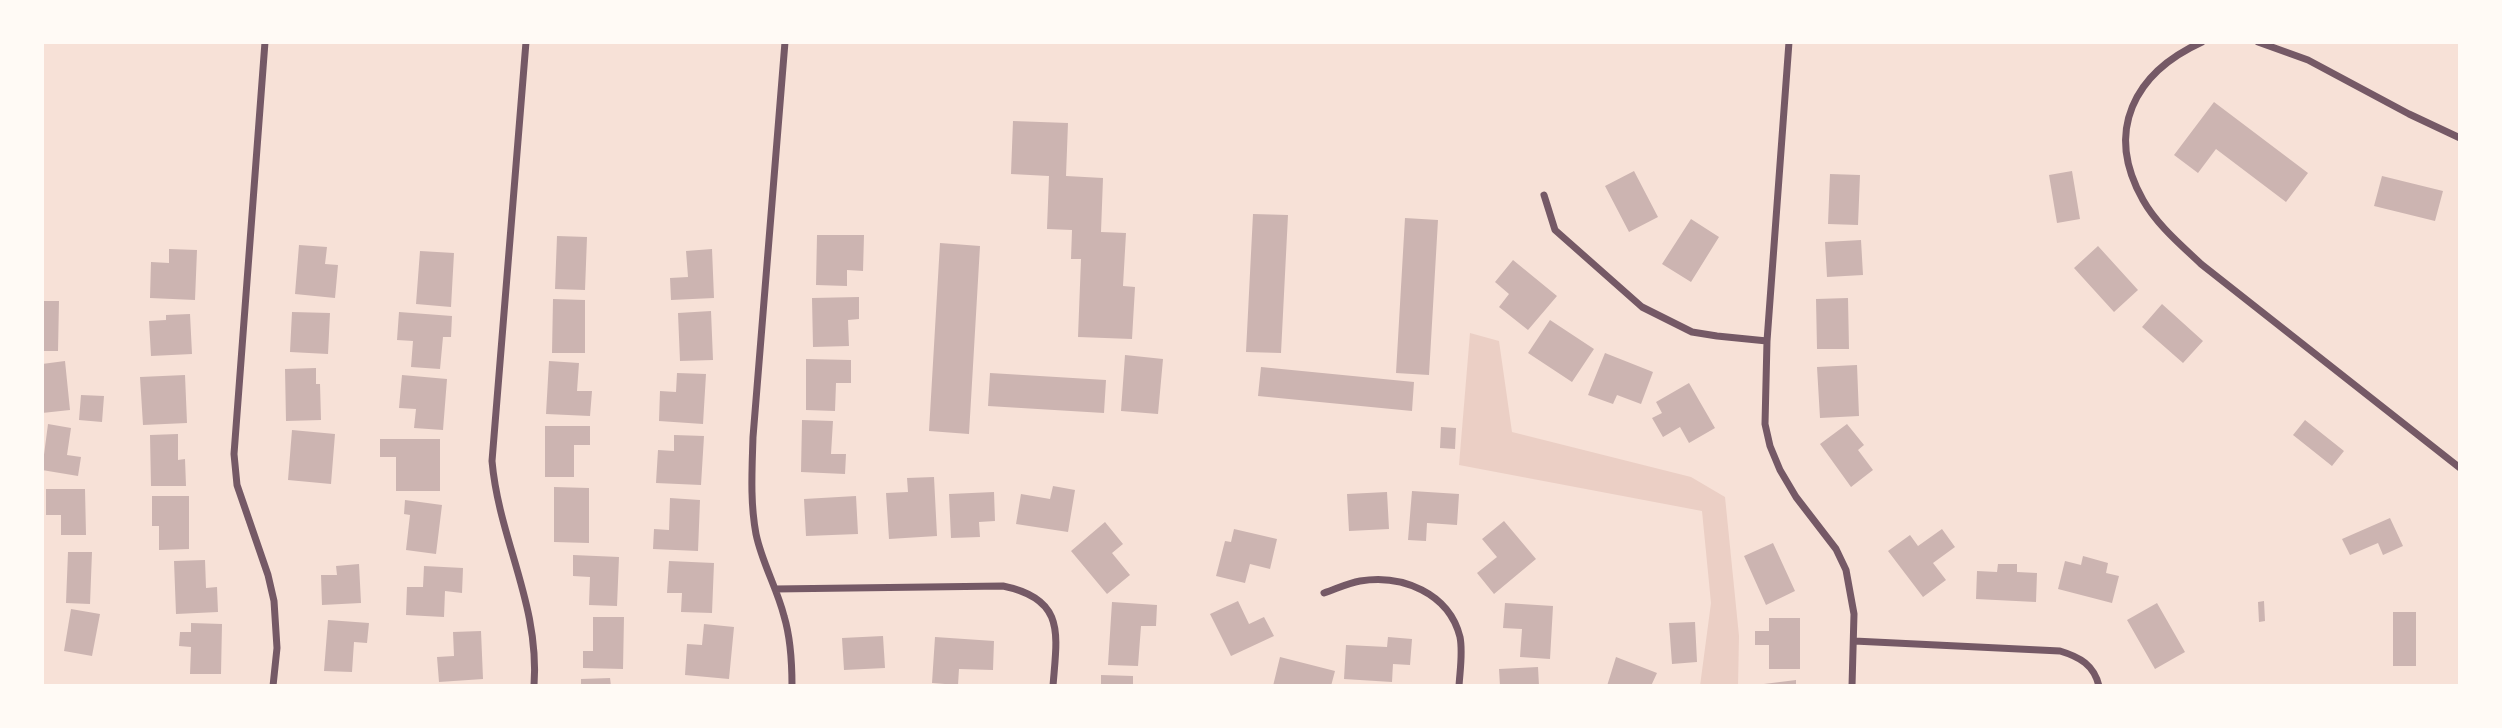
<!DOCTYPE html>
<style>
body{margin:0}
#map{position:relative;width:2502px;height:728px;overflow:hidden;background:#f7e1d7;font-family:Cabin,sans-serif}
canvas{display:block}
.frame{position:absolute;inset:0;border:44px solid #fffaf5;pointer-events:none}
</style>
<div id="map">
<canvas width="2502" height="728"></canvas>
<div class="frame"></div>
</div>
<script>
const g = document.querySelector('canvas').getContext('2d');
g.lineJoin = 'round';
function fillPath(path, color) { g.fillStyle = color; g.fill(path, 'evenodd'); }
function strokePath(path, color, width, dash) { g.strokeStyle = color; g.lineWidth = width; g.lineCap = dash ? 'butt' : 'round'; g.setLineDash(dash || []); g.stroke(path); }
const green = new Path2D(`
 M1470 333 1499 341 1512 432 1691 477 1725 497 1739 636 1738 686H1700L1711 603 1702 511 1459 465Z`);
const building = new Path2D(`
 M2214 102 2308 173 2286 202 2216 149 2198 173 2174 155Z
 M1013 121 1068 123 1066 176 1103 178 1101 232 1126 233 1123 286 1135 287 1132 339 1078 337 1081 259H1071L1072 230 1047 229 1049 176 1011 174Z
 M1634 171 1658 217 1629 232 1605 186Z
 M2072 171 2080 219 2057 223 2049 175Z
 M1830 174 1860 175 1858 225 1828 224Z
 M2382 176 2443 191 2435 221 2374 206Z
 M1253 214 1288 215 1281 353 1246 352Z
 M1405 218 1438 220 1429 375 1396 373Z
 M1691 219 1719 237 1691 282 1662 264Z
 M817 235H864L863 271 847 270V286L816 285Z
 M557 236 587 237 585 290 555 289Z
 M1861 240 1863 275 1827 277 1825 242Z
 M940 243 980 246 969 434 929 431Z
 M299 245 327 247 325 264 338 265 335 298 295 294Z
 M2098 246 2138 290 2114 312 2074 268Z
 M169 249 197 250 195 300 150 298 151 262 169 263Z
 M712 249 714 298 671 300 670 278 688 277 686 251Z
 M420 251 454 253 451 307 416 304Z
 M1513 260 1557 296 1528 330 1499 307 1509 294 1495 282Z
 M859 297V319L848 320 849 346 813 347 812 298Z
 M1848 298 1849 349H1817L1816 299Z
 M553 299 585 300V353H552Z
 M42 301H59L58 351H42Z
 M2162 304 2203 341 2183 363 2142 327Z
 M711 311 713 360 680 361 678 313Z
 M292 312 330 313 328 354 290 352Z
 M399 312 452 316 451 337H443L440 369 411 367 413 341 397 340Z
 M190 314 192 354 151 356 149 321 166 320V315Z
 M1550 320 1594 349 1572 382 1528 353Z
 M1605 353 1653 372 1641 404 1617 395 1613 404 1588 395Z
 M1125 355 1163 359 1158 414 1121 411Z
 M806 359 851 360V383H836L835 411 806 410Z
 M65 361 70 410 42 413V364Z
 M549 361 579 363 577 391H592L590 416 546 414Z
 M1857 365 1859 416 1820 418 1817 367Z
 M1261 367 1414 382 1412 411 1258 396Z
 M316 368V384H320L321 420 286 421 285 369Z
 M677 373 706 374 703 424 659 421 660 391 676 392Z
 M990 373 1106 380 1104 413 988 406Z
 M185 375 187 423 143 425 140 377Z
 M402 375 447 379 443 430 414 428 416 409 399 408Z
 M1689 383 1715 428 1689 443 1680 427 1663 437 1652 418 1662 413 1656 402Z
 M81 395 104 396 102 422 79 420Z
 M802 420 833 421 831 454H846L845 474 801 472Z
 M2305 420 2344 451 2332 466 2293 435Z
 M48 424 71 428 67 455 81 457 78 476 42 470Z
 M1847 424 1864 445 1858 450 1873 470 1851 487 1820 444Z
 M545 426H590V445H574V477H545Z
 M1441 427 1456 428 1455 449 1440 448Z
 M292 430 335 434 331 484 288 480Z
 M178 434V460L185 459 186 486H151L150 435Z
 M674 435 704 436 701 485 656 483 658 450 674 451Z
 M380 439H440V491H396V457H380Z
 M934 477 937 536 889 539 886 493 908 492 907 478Z
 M1053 486 1075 490 1068 532 1016 524 1021 494 1050 499Z
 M554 487 589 488V543L554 542Z
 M46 489H85L86 535H61V515H46Z
 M1412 491 1459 494 1457 525 1427 523 1426 541 1408 540Z
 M994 492 995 521 979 522 980 537 951 538 949 494Z
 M1387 492 1389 529 1349 531 1347 494Z
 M152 496H189V549L159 550V526H152Z
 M856 496 858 534 806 536 804 499Z
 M670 498 700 500 698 551 653 549 654 529 669 530Z
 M405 500 442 505 436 554 406 550 410 515 404 514Z
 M2390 518 2403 546 2383 555 2378 543 2350 555 2342 539Z
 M1504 521 1536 559 1494 594 1477 573 1497 557 1482 539Z
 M1105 522 1123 544 1112 553 1130 575 1107 594 1071 551Z
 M1234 529 1277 539 1270 569 1250 564 1245 583 1216 576 1225 541 1231 542Z
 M1942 529 1955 547 1933 563 1946 580 1923 597 1888 551 1910 535 1918 546Z
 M1773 543 1795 591 1766 605 1744 556Z
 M68 552H92L90 604 66 603Z
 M573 555 619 557 617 606 589 605 590 577 573 576Z
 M2083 556 2108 563 2106 573 2119 576 2112 603 2058 589 2065 561 2081 565Z
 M205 560 206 588 217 587 218 612 176 614 174 561Z
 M669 561 714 563 712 613 681 612 682 593H667Z
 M359 564 361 603 322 605 321 575H337L336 566Z
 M1998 564H2017V572L2037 573 2036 602 1976 599 1977 571 1997 572Z
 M424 566 463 568 462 593 445 591 444 617 406 615 407 587H423Z
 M1238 601 1249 624 1264 617 1274 636 1231 656 1210 614Z
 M2264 601 2265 621 2259 622 2258 602Z
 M1112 602 1157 605 1156 626H1141L1138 666 1108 665Z
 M1505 603 1553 606 1550 659 1520 657 1522 629 1503 628Z
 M2157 603 2185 652 2155 669 2127 620Z
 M71 609 100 614 92 656 64 651Z
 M2393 612H2416V666H2393Z
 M593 617H624L623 669 583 668V651H593Z
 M1769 618H1800V669H1769V645H1755V631H1769Z
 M328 620 369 623 367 643 354 642 352 672 324 671Z
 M1695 622 1697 662 1672 664 1669 623Z
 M191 623 222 624 221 674H190L191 647 179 646 180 632H191Z
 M704 624 734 627 729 679 685 675 687 644 702 645Z
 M481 631 483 679 439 682 437 657 454 656 453 632Z
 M883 636 885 668 844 670 842 638Z
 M935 637 994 641 993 670 959 669 958 685 932 683Z
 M1388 637 1412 639 1410 665 1393 664 1392 682 1344 679 1346 645 1387 647Z
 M1280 657 1335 671 1331 686H1273Z
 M1616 657 1657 673 1651 686H1607Z
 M1538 667 1539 686H1500L1499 669Z
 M1101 675 1133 676V686H1101Z
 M610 678 611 686H581V679Z
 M1796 680V686H1764V684Z`);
const minor = new Path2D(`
 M265 42 234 454 237 485 268 575 274 601 277 648 273 686
 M526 42 492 461C499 540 540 604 534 686
 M785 42 753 437C752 470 750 502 756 534 762 563 777 588 784 616 791 639 792 662 792 686
 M1789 42 1767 341 1765 424 1770 446 1780 470 1796 497 1836 549 1846 570 1854 614 1852 686
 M2202 42C2134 73 2104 131 2143 200 2157 225 2181 245 2201 264L2460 468
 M2258 42 2308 60 2409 114 2460 138
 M1544 195 1555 230 1642 307 1692 332 1717 336 1767 341
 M775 589 1003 586C1066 599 1057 634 1053 686
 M1324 593C1336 589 1348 583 1360 581 1402 574 1449 593 1460 637 1463 652 1460 670 1459 686
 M1854 641 2060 651C2080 657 2094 665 2099 686`);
fillPath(green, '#ebcfc5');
fillPath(building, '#ccb4b1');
strokePath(minor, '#755966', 7);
</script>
